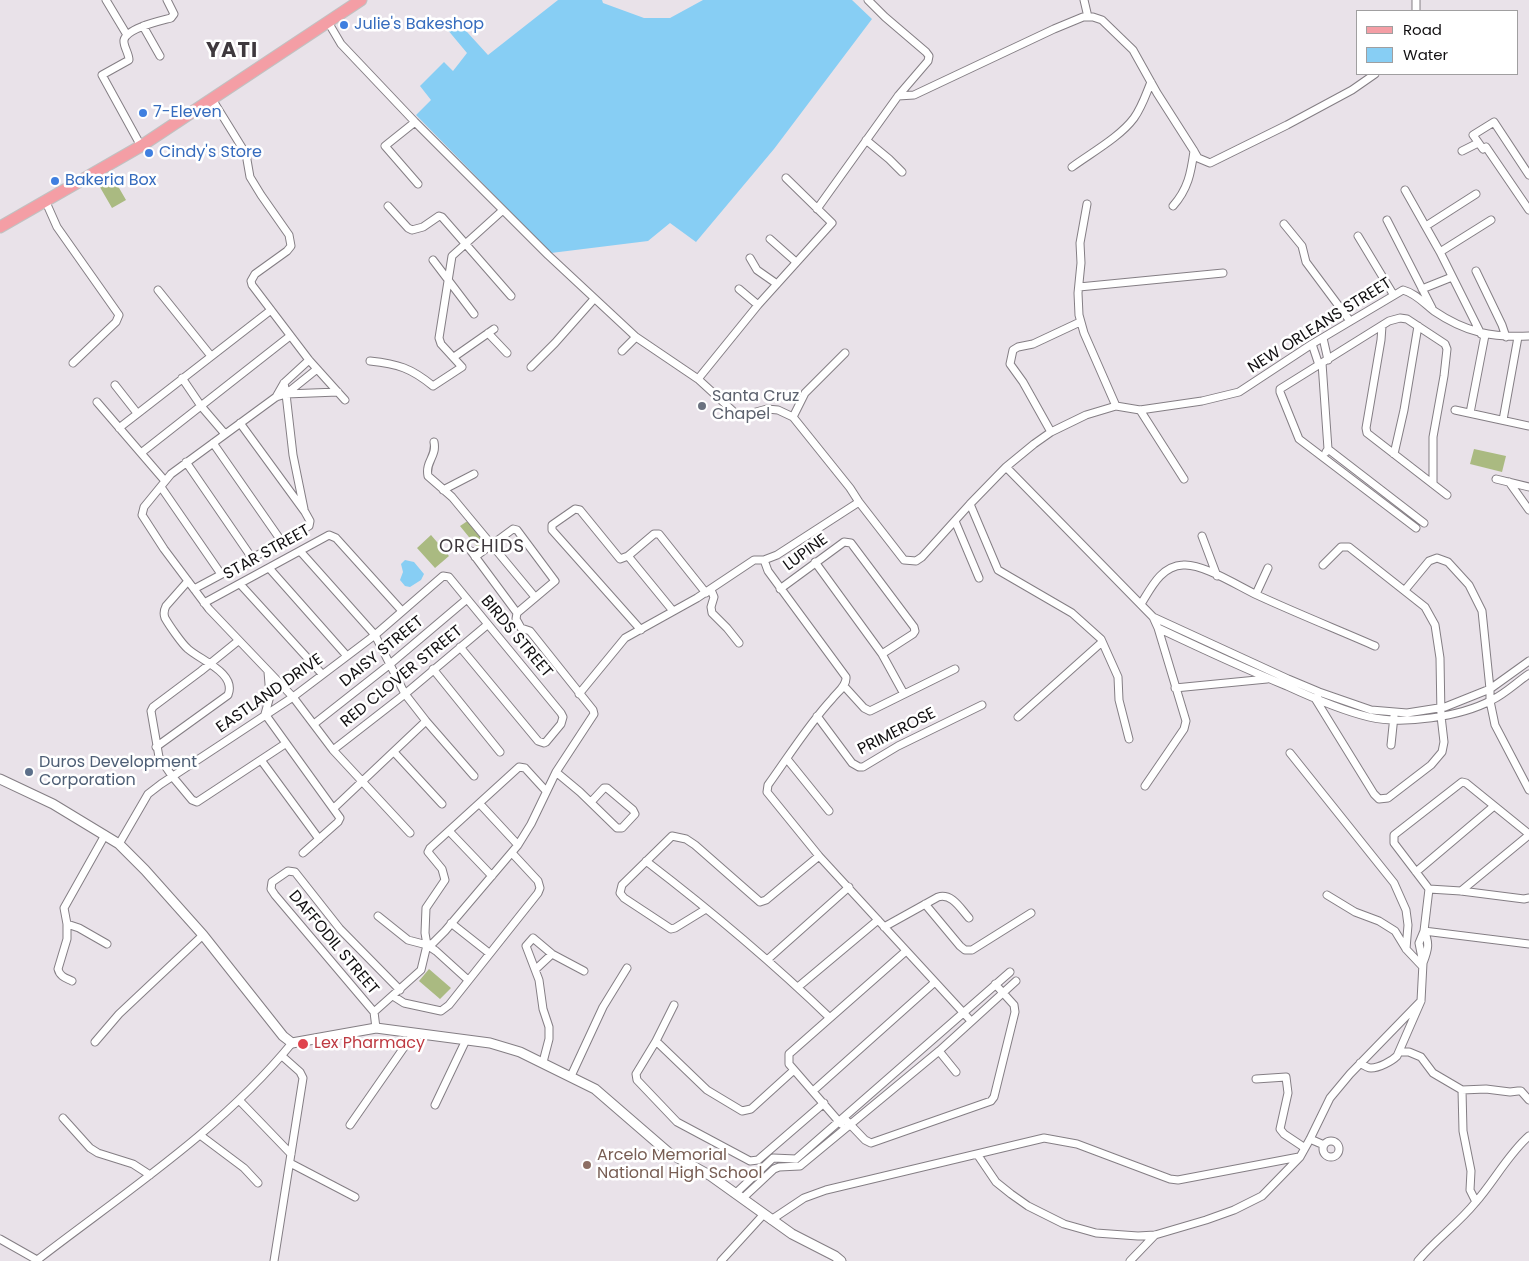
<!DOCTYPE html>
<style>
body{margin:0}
#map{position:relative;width:1529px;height:1261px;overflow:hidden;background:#e9e2e9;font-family:Poppins,sans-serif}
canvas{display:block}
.legend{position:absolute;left:1356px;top:10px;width:162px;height:65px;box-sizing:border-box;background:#fff;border:1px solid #a09fa0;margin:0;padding:6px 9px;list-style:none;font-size:15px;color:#110f11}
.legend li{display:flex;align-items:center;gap:10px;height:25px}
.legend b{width:25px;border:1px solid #a09fa0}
</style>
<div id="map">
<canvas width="1529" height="1261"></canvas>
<ul class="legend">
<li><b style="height:6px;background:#f49ea5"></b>Road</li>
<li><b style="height:14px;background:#87cef4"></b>Water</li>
</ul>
</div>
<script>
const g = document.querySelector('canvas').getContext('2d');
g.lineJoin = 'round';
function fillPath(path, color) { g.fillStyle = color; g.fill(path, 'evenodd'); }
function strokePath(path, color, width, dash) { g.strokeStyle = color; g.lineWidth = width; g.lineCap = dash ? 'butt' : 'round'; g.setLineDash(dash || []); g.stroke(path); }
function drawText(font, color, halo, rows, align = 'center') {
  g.font = font + ' Poppins,sans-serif'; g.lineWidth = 5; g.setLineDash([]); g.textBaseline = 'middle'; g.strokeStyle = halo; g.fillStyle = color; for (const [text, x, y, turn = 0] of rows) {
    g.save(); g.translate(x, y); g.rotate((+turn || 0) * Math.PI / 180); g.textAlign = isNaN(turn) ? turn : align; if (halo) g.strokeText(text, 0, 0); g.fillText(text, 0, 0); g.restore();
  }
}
const green = new Path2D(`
 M111 174 126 200 112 208 97 182Z
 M1474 449 1506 456 1502 472 1470 464Z
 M469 520 486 541 477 547 460 526Z
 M431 535 449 556 435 568 417 548Z
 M429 969 451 988 440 999 419 981Z`);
const water = new Path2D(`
 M558 0H602L603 3 644 18H670L703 0H852L872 19 774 149 696 242 670 223 648 241 551 253 416 115 431 100 420 86 444 62 453 71 467 53 447 29 457 21 488 55Z
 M405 560 414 562 424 574 421 580 410 587 405 586 400 580 403 572 401 564Z`);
const minor = new Path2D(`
 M106 0 127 35
 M1084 0 1088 17
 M1416 0V11
 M328 22 341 44 415 122 548 255 636 337 698 379 734 412 745 415 767 409 778 410 793 417 850 488 859 502 904 560 916 561 922 557 970 504 1006 467 1034 444 1051 432 1086 415 1116 406 1140 410 1202 401 1239 392 1312 344 1403 290C1415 293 1424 303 1434 311 1465 332 1492 338 1529 336
 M143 26 160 56
 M898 96 914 95 1054 29 1083 17H1093L1102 20 1133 50 1157 93 1194 151 1198 158 1210 163 1287 125 1352 90 1375 74
 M212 99 246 154 250 177 261 195 289 235 291 246 287 251 255 274 251 281 252 285 309 360 345 400
 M415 122 385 146 418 184
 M866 140 889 159 902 172
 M141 146 102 75 129 60C129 53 123 46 124 40 127 28 160 21 171 18L174 14 167 0
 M1462 151 1478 143
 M1072 167C1091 153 1120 137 1134 118 1142 107 1146 94 1151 82
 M1529 175 1494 122 1473 135 1483 149 1486 147 1529 210
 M1405 190 1440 252 1481 334
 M45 200 57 227 119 315 116 322 73 363
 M1087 204 1080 243 1081 263 1078 293 1079 315 1084 333 1116 406
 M388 206 408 228 412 230 423 227 439 216 442 217 511 296
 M1173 206C1188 189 1191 173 1194 151
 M817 209 898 96 928 61 929 56 926 52 885 17 868 0
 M1387 220 1432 308
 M1284 224 1302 246 1306 262 1350 321
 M1426 226 1476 194
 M1358 236 1393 294
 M770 239 796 262
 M1440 252 1491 220
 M750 258 757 270 777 284
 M433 260 474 314
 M1476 271 1502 325 1506 337
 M1079 287 1223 273
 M739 289 758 305
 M1422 289 1452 277
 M158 290 211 356
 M1382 326 1381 340 1366 428 1367 433 1447 495
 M488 333 507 353
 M1323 338 1328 360
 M1312 344 1319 365
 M622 351 636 337
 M454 357 494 329
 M370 361C398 364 411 368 433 386L462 367 441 344 439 338 452 256 503 210
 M1322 363 1328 449 1326 452
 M531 367 555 343 594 299
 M317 369 286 394 276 397 171 474 144 507 142 515 164 549 209 609 293 697 333 750 410 833
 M182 378 201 406 225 434
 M698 379 758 305 832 223 786 178
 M284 383 286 394 293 455 304 509
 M115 385 137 413
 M286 394 338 392
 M276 397 284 383 309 360
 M97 402 165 481
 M1140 410 1184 479
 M1455 410 1529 426
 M1470 413 1485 335
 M793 417 805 393 845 353
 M1503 420 1518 337
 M119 428 271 310
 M1051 432 1023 382 1010 364 1013 350 1018 347 1033 344 1080 322
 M434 442C437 457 425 461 428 476L452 497 535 597
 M213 443 282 542
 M1328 449 1424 523
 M141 453 290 336
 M1394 454 1404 410 1418 326
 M186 462 252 558
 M1006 467 1153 617 1158 628 1186 721 1184 729 1145 786
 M1496 479 1529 487
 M1509 482 1529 510
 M161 487 221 574
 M443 490 474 474
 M970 504 998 570 1072 613 1101 639 1118 677 1119 700 1129 739
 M955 521 979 578
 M1416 528 1299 439 1280 392V389L1389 321 1400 318 1407 319 1445 344 1447 349 1444 376 1433 437V484
 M1202 536 1217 576
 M300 551 375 635 405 694 426 721 474 776
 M471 551 517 613
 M628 556 673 611
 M764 560 777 555 859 502
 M815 562 882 654 904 694
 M269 568 347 656
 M240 584 322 674
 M194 589 282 542 309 526 310 521 305 512 240 423
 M780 589 844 542 851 543 914 627 915 631 913 634 882 654
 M711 590 714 597 711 607 712 613 727 628 739 643
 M1405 590 1429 561 1437 558 1448 562 1469 585 1482 611 1490 689V701L1495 725 1529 790
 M1256 594 1268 568
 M204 603 329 535 336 538 402 611
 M1141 604C1151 588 1161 566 1183 565 1202 563 1238 586 1257 595 1296 613 1336 629 1375 646
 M1153 617 1288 679 1319 692 1371 710 1407 713 1445 707 1490 689 1529 661
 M1158 628C1200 648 1243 668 1287 686 1313 698 1340 710 1369 717 1403 725 1460 717 1492 700 1505 694 1517 682 1529 674
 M641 630 552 530V525L575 509 580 510 620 559 628 556 654 534H659L706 593
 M238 641 201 671 153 707 151 711 159 757 172 776 192 800 197 802 285 744
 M433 669 500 752
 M268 672 270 696 265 714 340 818 338 822 303 853
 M844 686 864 708 870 711 955 669
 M1175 688 1267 679
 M1319 692 1316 700 1374 794 1379 799 1388 798 1431 765 1442 752 1444 742 1441 716 1440 658 1435 625 1425 607 1349 547H1341L1323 565
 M579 694 625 638 697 598 754 560H764L768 571 846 677C847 686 837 692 832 699 808 725 789 756 768 785L767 792 819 856 971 1021
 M817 716 852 763 859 767H863L898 746 982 705
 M1018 717 1102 642
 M314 724 389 665 467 599
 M1391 745 1394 716
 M156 747 228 695C237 673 200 660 188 649 182 644 169 625 165 618 163 613 164 610 166 606L188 581
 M333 750 405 694 487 625
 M394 752 442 804
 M1290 753 1394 883 1406 910 1408 925 1406 949
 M787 759 829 811
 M261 760 319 839
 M556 772 580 792 617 828H622L635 814 633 810 607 788H604L591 802
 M480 804 518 845
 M334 808 426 721
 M449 831 492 876
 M119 844 148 794 161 784 293 697 375 635 443 576 449 577 561 713 563 717 561 724 546 742 544 743 538 741 460 647
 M646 861C710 910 772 962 830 1018
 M1416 872 1494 806
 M1429 889 1461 891 1524 899 1529 898
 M1461 891 1529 835
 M1327 895 1355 912 1379 921 1395 931 1406 949 1422 966
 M925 904 960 946 965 950H972L1031 913
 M706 909 675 928 671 929 624 898 620 893 622 885 672 836 686 839 695 845 760 902 766 900 819 856
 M378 916 408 940 427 945 436 951 468 980
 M451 923 489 953
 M67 924 79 928 107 944
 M884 927 938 897C952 893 960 908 969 918
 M1424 931 1529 944
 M427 945 433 943 445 931 518 845 531 824 556 772 594 714 593 710 530 631 521 628 516 619 517 613 555 581 517 530 513 529 475 557
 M767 960 849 887
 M1423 963C1428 950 1430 943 1424 931
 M536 969 552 954
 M72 981C66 978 60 977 58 969L67 939V924L64 908 105 835
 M798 987 878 920
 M393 996 404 1003 441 1011 449 1005 538 893 540 888 538 881 512 853
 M674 1005 656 1041 707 1090 742 1111 751 1109 794 1070
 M374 1012 421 970 427 945 425 933 426 908 445 880 442 869 428 852 430 848 519 767 525 768 546 791
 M374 1012 275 895 271 889 272 882 288 871 295 872 340 929 400 990
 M374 1012 376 1028
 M656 1041 636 1074 637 1080 677 1122 750 1161 758 1160 824 1103
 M95 1042 119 1014 203 935
 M939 1051 956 1072
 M1400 1052H1409L1421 1057 1433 1073 1462 1090 1486 1089 1510 1092 1518 1091H1521L1529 1100
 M543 1062 549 1039V1027L543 1009 539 980 526 946 533 938 552 954 584 971
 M1360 1063C1363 1065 1368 1068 1371 1068 1379 1068 1392 1061 1397 1056L1421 1001 1423 963 1419 943 1424 931 1429 889 1394 843V835L1462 782 1466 783 1529 834
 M571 1076 603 1007 627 968
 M1256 1079 1286 1077 1288 1093 1280 1129 1284 1134 1305 1148
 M1462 1090 1463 1131 1471 1171 1470 1190 1476 1202
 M813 1091 935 982
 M239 1100 291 1154
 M435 1105 466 1040
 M63 1118 90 1148 98 1153 133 1164 150 1175
 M844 1118 865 1140 871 1143 991 1101 994 1097 1015 1012 1014 1005 995 984
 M841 1124 789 1064V1054L906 951
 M350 1125 414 1033
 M200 1135 244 1168 258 1183
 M1310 1139 1324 1145
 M1323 1149a8 8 0 1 1 16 0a8 8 0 1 1-16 0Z
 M977 1154 996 1182 1011 1194 1028 1206 1064 1224 1096 1233 1138 1236 1155 1235 1206 1220 1234 1210 1262 1196 1300 1157 1310 1139 1330 1098 1350 1074 1421 1001
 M290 1163 355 1197
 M736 1193 773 1158 796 1159 1010 972
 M743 1198 774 1169 779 1167 800 1166 939 1051 1016 981
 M771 1220 804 1198 826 1190 1044 1138 1077 1144 1170 1179 1178 1180 1299 1157
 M0 1239 37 1260
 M36 1261C124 1193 221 1130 292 1043
 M274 1261 303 1078 300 1072 282 1056
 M721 1261 764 1214
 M1130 1261 1155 1235
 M1418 1261C1435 1240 1458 1224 1475 1203 1493 1183 1509 1153 1529 1136`);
const tertiary = new Path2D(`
 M0 779 53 804 119 844 145 870 203 935 283 1036 292 1043 376 1028 490 1043 520 1052 595 1089 669 1153 711 1176 792 1234 835 1256 841 1261`);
const primary = new Path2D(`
 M0 227 141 146 361 0`);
const markers = [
 [344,25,5,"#3f7fe0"],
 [143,113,5,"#3f7fe0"],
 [149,153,5,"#3f7fe0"],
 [55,181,5,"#3f7fe0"],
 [702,406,5,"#6b7280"],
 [29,772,5,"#5c6f8a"],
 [303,1044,6,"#e0444e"],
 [587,1165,5,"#8d6e63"]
];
const shopNames = [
 ["Julie's Bakeshop",354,25],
 ["7-Eleven",153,113],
 ["Cindy's Store",159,153],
 ["Bakeria Box",65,181]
];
const streetNames = [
 ["NEW ORLEANS STREET",1320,326,-32],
 ["STAR STREET",267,553,-29],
 ["LUPINE",806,553,-36],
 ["BIRDS STREET",516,637,50],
 ["DAISY STREET",382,652,-39],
 ["RED CLOVER STREET",402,677,-39],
 ["EASTLAND DRIVE",270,694,-35],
 ["PRIMEROSE",897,732,-27],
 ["DAFFODIL STREET",333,943,50]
];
const worshipNames = [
 ["Santa Cruz",712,397],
 ["Chapel",712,415]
];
const serviceNames = [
 ["Duros Development",39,763],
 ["Corporation",39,781]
];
const healthNames = [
 ["Lex Pharmacy",314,1044]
];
const educationNames = [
 ["Arcelo Memorial",597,1156],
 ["National High School",597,1174]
];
const neighbourhoodNames = [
 ["ORCHIDS",482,547]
];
const districtNames = [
 ["YATI",232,52]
];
fillPath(green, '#aaba81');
fillPath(water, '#87cef4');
strokePath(minor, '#847e84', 9);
strokePath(tertiary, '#847e84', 11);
strokePath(primary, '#c1c1c1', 13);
strokePath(minor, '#fff', 7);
strokePath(tertiary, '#fff', 9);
strokePath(primary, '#f49ea5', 11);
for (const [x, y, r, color] of markers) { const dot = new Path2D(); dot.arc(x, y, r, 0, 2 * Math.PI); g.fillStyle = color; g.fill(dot); strokePath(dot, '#fff', 2); }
drawText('16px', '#366cbe', '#fff', shopNames, 'left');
drawText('16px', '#110f11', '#fff', streetNames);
drawText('16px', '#5b616d', '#fff', worshipNames, 'left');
drawText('16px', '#4e5e75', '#fff', serviceNames, 'left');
drawText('16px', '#be3a42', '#fff', healthNames, 'left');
drawText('16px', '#785e54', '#fff', educationNames, 'left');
g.letterSpacing = '1px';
drawText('18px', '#3e383d', '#fff', neighbourhoodNames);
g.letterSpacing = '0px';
g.letterSpacing = '1px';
drawText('bold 21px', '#3e383d', '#fff', districtNames);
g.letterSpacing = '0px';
</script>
